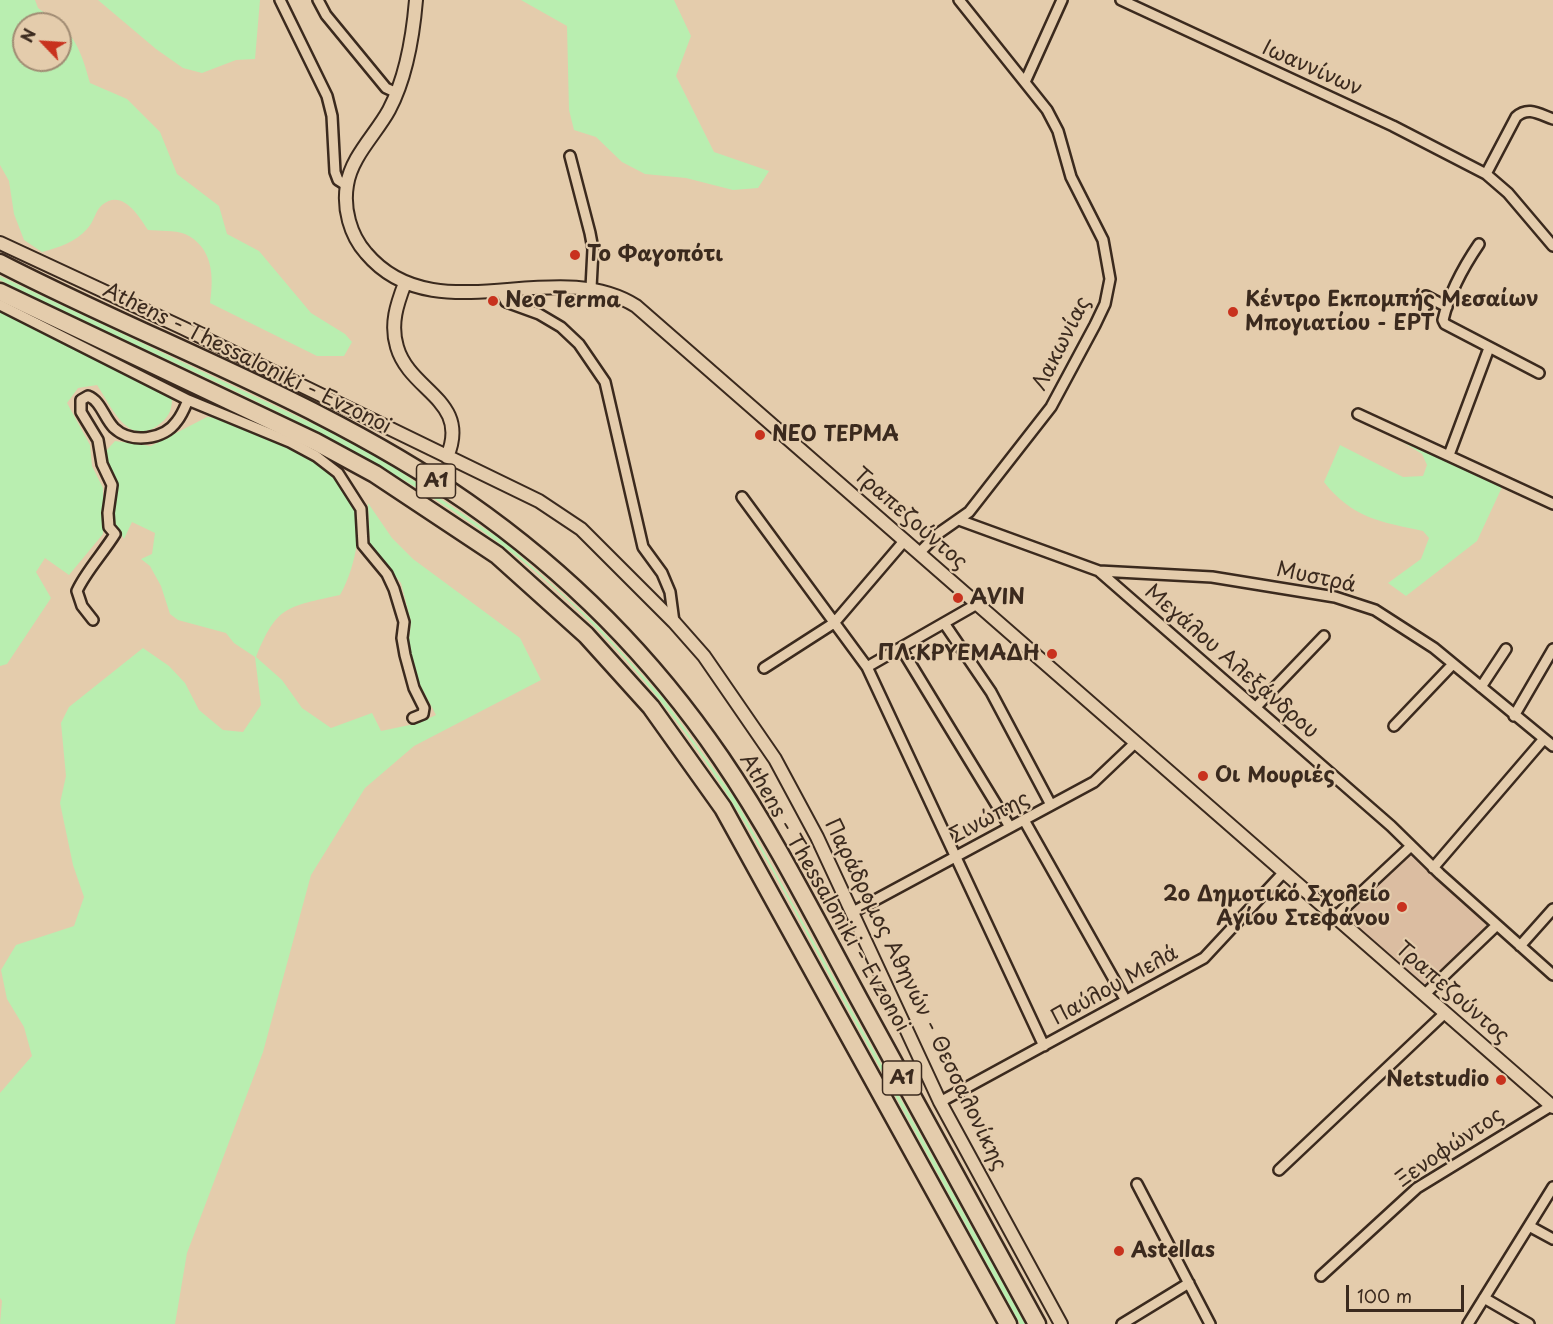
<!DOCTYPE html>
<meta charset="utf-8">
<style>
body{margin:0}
#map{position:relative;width:1553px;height:1324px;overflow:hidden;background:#e4ccac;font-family:"Playpen Sans",sans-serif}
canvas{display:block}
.north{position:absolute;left:12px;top:12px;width:60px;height:60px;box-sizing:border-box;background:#e4ccac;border:2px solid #a08b73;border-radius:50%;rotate:295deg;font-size:16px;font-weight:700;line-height:24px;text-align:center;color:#3b2a1e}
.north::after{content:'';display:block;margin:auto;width:21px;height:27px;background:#c8321e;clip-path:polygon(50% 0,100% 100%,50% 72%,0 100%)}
.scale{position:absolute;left:1346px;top:1285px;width:118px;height:27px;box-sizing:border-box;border:3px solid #3b2a1e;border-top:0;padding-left:8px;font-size:18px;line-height:21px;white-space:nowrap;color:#3b2a1e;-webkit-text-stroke:4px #e4ccac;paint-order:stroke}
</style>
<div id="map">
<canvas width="1553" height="1324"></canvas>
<div class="north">N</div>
<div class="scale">100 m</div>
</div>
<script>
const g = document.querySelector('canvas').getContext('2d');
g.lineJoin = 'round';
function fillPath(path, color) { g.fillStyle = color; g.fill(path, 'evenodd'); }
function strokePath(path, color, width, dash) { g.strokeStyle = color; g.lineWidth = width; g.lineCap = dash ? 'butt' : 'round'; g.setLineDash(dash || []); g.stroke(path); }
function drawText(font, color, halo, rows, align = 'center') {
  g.font = font + ' "Playpen Sans",sans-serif'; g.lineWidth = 4.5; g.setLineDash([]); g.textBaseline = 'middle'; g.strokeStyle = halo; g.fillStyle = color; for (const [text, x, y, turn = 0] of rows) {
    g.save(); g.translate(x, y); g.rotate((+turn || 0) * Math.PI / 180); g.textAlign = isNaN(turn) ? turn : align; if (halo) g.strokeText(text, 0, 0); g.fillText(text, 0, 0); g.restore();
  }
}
const built = new Path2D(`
 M1410 853 1491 924 1424 987 1345 915Z`);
const green = new Path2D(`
 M0 0H35L38 8 59 24H24V60H60V25C78 39 84 62 90 83L127 99 160 132 177 174 219 206 227 234 259 251 311 313 345 334 352 342 344 356H317L210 303C214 276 213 247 185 234 175 230 159 231 148 230 139 216 122 188 102 205 95 211 94 222 87 229 76 242 57 248 42 252L24 240 14 214 9 181 0 165Z
 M98 0H260L255 59 236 60 202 73 183 68 156 49Z
 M521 0H674L691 36 676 76 714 152 769 171 758 188 733 190 686 178 645 174 622 162 596 137 574 130 569 110 567 26Z
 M0 276 322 428 383 460 506 543 597 625 663 698 735 799 1025 1324H1020C960 1214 900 1105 840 995 804 930 771 864 732 802 672 706 594 614 503 546 361 440 200 377 42 301L0 280Z
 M0 311 164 392 172 399C172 412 167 419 157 426 127 447 110 404 97 385L78 388 67 403 90 445 92 466 103 488V534L69 575 45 558 36 572 51 598 7 664 0 666Z
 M207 417 222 418C262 435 345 465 358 511 361 520 358 534 357 543 354 562 349 579 340 595 287 607 277 605 256 657L282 680 302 708 331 728 372 713 381 731 419 723 436 715 419 683 408 650 411 622 401 583 370 546 368 503 392 538 413 559 520 638 541 680 414 746 365 788 311 875 263 1052 187 1253 175 1324H0L2 1301 0 1298V1093L32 1056 24 1027 7 999 1 970 16 945 74 926 84 897 73 865 60 803 66 776 61 723 69 707 143 648 169 666 185 683 199 710 223 730 243 732 261 705 255 657 234 643 226 633 178 620 170 614 161 586 150 566 141 559 152 554 155 533 132 522 124 539 113 520 116 486 105 452 115 441 151 446Z
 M1389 433 1503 485 1477 541 1406 596 1388 583 1421 559 1429 538 1423 531C1381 522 1352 518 1324 482L1340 445 1403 477 1423 476 1427 465 1422 454Z`);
const street = new Path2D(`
 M280 0 327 96 332 116 335 172 338 180 346 185
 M318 0 326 15 386 88 397 93
 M1121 0 1393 126 1486 174
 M1025 82 1062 0
 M1553 119C1539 114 1528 106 1516 117L1486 174 1508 193 1553 246
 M570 156 590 233 593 249 591 288
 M1479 244C1464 266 1449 294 1443 320L1445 324 1539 373
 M500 290 506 302 539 314 561 327 579 344 605 382 643 547 662 573 670 592 674 622
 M1426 296 1447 307
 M0 305 188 400 290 442 316 456 338 473 361 509 363 545 387 574 394 589 404 622 402 638 405 655 414 688 424 708 423 714 413 718
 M1358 414 1553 504
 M1449 455 1489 348
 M742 497 867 667 1044 1046
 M959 520 1099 571 1212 577 1335 597 1375 610 1434 648 1553 746
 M919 553 939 533 969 512 1051 407 1095 325 1105 304 1110 279 1103 240 1071 177 1058 131 1047 110 959 0
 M1100 572 1391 826 1440 874 1553 975
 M93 620 82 606 77 591C84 574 104 552 115 534L109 527 108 513 112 485 102 464 98 440 81 412V400L88 396C101 401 104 418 114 428 131 444 164 440 177 421 182 415 185 407 188 400
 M944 623 991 692 1051 805
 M901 648 1010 827
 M867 667 977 604
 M764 668 834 623 905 540
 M1481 687 1506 649
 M1256 707 1324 636
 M1514 716 1553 649
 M1394 726 1453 664
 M1024 820 1125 999
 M1433 868 1543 740
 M853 912 1094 782 1135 743
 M1335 917 1411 846
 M1520 946 1553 909
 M1424 995 1497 925
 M940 1102 1204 958 1284 872
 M1279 1170 1445 1013
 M1137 1184 1210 1324
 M1529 1226 1553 1239
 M1321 1276 1417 1188 1551 1106
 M1484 1298 1529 1324
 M1122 1324 1189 1283
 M1468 1324 1553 1187`);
const secondary = new Path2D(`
 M416 0C413 36 406 78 389 110 376 134 351 157 347 185 343 208 350 235 366 253 435 335 554 254 636 306L1553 1107
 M0 243 183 328 539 501 581 529 674 622 704 656 775 759 817 837 940 1102 1061 1324
 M405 283C397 304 390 324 397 347 410 392 471 400 447 457`);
const highway = new Path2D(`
 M0 263C155 343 323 402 467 502 566 571 653 658 721 758 773 834 815 918 859 999 918 1107 978 1216 1037 1324
 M0 292 316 442 375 474 497 555 586 635 651 707 723 808 1008 1324`);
const markers = [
 [575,255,6,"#c8321e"],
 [493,301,6,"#c8321e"],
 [1233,312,6,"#c8321e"],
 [760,435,6,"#c8321e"],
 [958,598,6,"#c8321e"],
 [1052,654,6,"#c8321e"],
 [1203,776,6,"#c8321e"],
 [1402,907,6,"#c8321e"],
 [1501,1080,6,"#c8321e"],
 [1119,1251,6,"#c8321e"]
];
const shields = [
 [436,481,39],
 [902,1078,39]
];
const shieldNames = [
 ["Α1",436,481],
 ["Α1",902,1078]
];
const streetNames = [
 ["Ιωαννίνων",1312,69,24],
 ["Λακωνίας",1062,344,-63],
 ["Athens - Thessaloniki - Evzonoi",247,359,26],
 ["Τραπεζούντος",910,519,41],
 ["Μυστρά",1316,578,12],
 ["Μεγάλου Αλεξάνδρου",1231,662,41],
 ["Σινώπης",990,818,-28],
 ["Athens - Thessaloniki - Evzonoi",824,893,60],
 ["Παύλου Μελά",1115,986,-29],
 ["Τραπεζούντος",1452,993,41],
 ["Παράδρομος Αθηνών - Θεσσαλονίκης",915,995,64],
 ["Ξενοφώντος",1450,1148,-34]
];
const poiNames = [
 ["Το Φαγοπότι",587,255],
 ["Κέντρο Εκπομπής Μεσαίων",1245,300],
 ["Μπογιατίου - ΕΡΤ",1245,324],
 ["Neo Terma",505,301],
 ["ΝΕΟ ΤΕΡΜΑ",772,435],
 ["AVIN",970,598],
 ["ΠΛ.ΚΡΥΕΜΑΔΗ",1040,654,"right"],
 ["Οι Μουριές",1215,776],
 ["2ο Δημοτικό Σχολείο",1390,895,"right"],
 ["Αγίου Στεφάνου",1390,919,"right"],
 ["Netstudio",1489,1080,"right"],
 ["Astellas",1131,1251]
];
fillPath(built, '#dbbda1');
fillPath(green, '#b9eeb0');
strokePath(street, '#3b2a1e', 14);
strokePath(secondary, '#3b2a1e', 16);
strokePath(highway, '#3b2a1e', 21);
strokePath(street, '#e4ccac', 9);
strokePath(secondary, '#e4ccac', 12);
strokePath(highway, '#e4ccac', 16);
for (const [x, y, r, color] of markers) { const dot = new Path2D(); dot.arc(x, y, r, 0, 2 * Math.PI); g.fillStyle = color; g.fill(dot); strokePath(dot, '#e4ccac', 2); }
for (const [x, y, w] of shields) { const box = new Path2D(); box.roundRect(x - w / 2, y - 17, w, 34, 4.5); g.fillStyle = '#e4ccac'; g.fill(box); strokePath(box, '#3b2a1e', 1.5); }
drawText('bold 20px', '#3b2a1e', null, shieldNames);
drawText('21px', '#3b2a1e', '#e4ccac', streetNames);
drawText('bold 21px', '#3b2a1e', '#e4ccac', poiNames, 'left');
</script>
